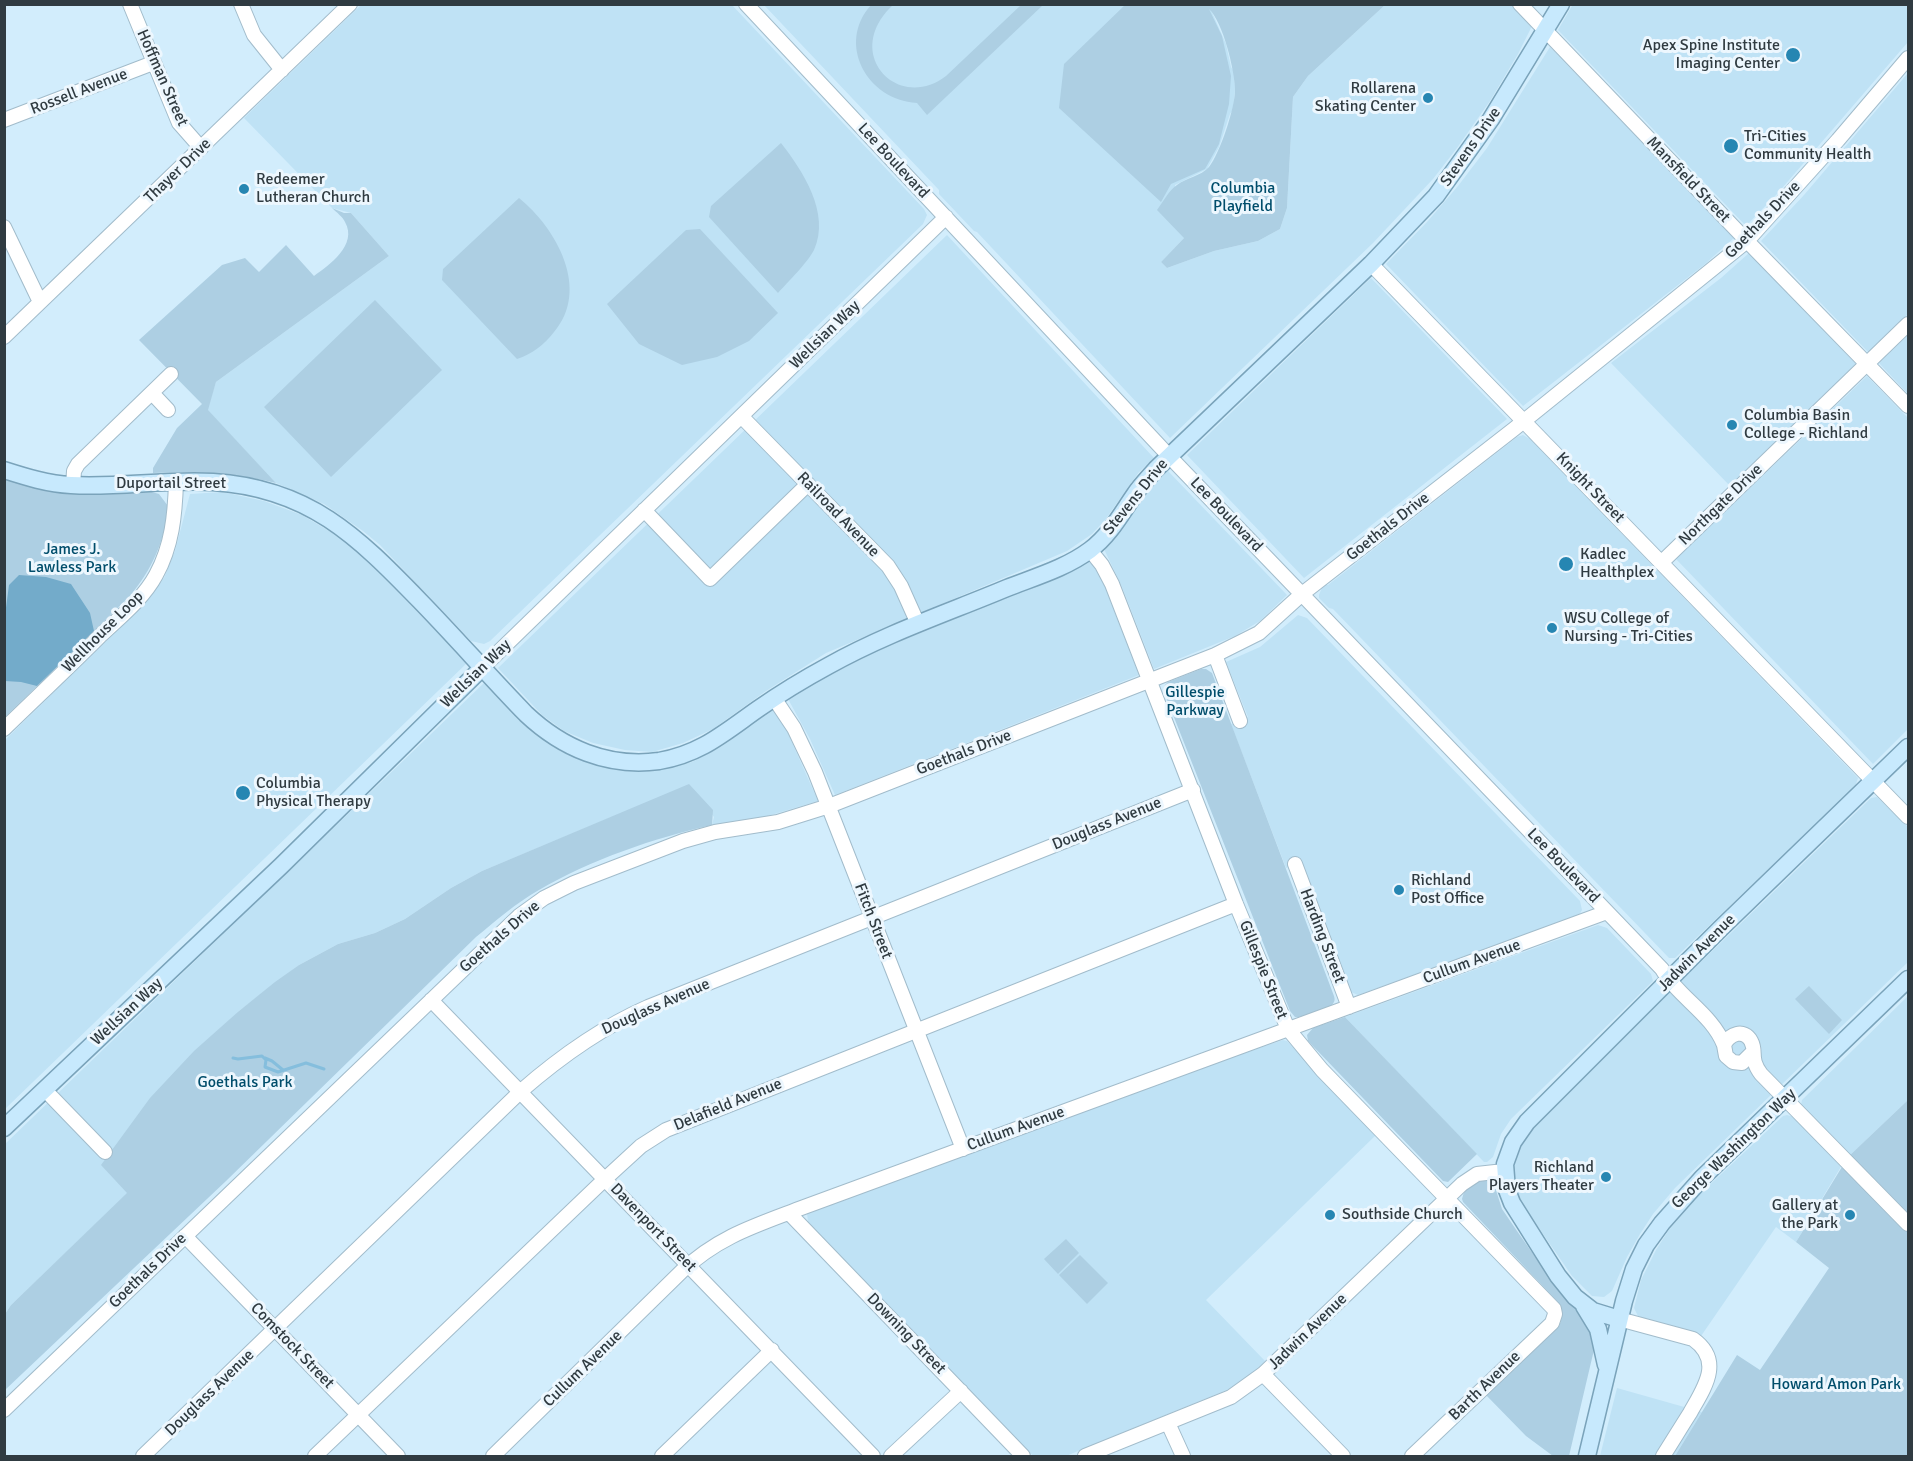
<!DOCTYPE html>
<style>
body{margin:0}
#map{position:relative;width:1913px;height:1461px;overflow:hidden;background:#d2edfc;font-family:Signika,sans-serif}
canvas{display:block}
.frame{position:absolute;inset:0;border:6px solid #303b41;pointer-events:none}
</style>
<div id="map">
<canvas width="1913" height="1461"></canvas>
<div class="frame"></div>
</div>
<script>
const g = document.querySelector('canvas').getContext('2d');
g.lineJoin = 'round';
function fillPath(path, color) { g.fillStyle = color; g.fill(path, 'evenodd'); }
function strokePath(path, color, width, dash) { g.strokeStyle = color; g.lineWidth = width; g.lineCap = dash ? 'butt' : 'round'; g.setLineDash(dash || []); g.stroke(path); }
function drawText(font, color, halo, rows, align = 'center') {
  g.font = font + ' Signika,sans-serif'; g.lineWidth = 6; g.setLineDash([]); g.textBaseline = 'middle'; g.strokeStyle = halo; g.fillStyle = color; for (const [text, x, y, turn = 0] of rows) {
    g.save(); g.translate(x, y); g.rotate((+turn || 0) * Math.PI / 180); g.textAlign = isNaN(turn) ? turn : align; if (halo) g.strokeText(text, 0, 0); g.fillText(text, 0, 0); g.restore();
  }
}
const built = new Path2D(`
 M1573 4 1908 5V42L1777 194 1746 226 1558 30Z
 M361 5H732L924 209 927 215 923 224 490 641 484 644 471 641 380 545 363 531 324 504 276 483 207 410 216 382 389 256 351 213 332 208 244 118Z
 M764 5H1203L1211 10 1226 44 1231 67 1234 71 1235 90 1233 110 1230 114 1219 147 1207 169 1175 185 1184 238 1161 262 1167 268 1214 251 1258 241 1280 229 1287 208 1293 97 1308 76 1385 5H1513L1533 24 1518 54 1490 101 1457 148 1433 179 1373 243 1170 438 977 232 974 231 939 194V190Z
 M1550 47 1734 238 1705 264 1523 406 1386 264 1427 222 1458 186 1487 148Z
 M1908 73V314L1869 353 1761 241 1804 195Z
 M947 235 1154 458 1139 472 1105 520 1092 534 1067 551 826 653 766 691 713 729 683 743 652 752 625 750 593 743 564 731 542 715 498 668Z
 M1749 253 1856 364 1730 486 1611 363 1721 278Z
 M1371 278 1507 419 1304 578 1187 455Z
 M1908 335V394L1879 363Z
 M1867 376 1908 418V729L1873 764 1676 559Z
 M1523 435 1530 439 1858 778 1855 787 1675 958H1669L1333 609 1329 608 1319 598V595L1323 585H1328L1517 437Z
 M1168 471 1287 595 1260 621 1235 636 1154 669 1122 587 1104 549 1122 529 1154 484Z
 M223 492 264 501 302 515 341 538 367 560 467 663 5 1109V740L145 603 164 578 175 551 190 494Z
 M1090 559 1103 582 1139 675 835 795 810 739 788 699 818 681 876 651 1072 571Z
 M1298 615 1307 618 1580 901 1582 910 1578 917 1358 995 1351 992 1302 862 1286 868 1231 724 1248 717 1226 662 1260 647Z
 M485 682 526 726 560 751 593 764 628 771 663 769 692 762 722 746 773 709 783 722 818 801 761 818 712 825 714 817 689 785 482 871 451 888 405 919 375 933 338 944 299 965 239 1011 128 1193 11 1305 5 1314V1144Z
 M1877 797 1908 827V962L1675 1188 1653 1214 1640 1234 1627 1257 1612 1291 1604 1297 1592 1296 1572 1276 1516 1195 1512 1170 1516 1147 1538 1119 1871 798Z
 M1598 925 1607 928 1651 974 1653 981 1511 1119 1501 1134 1493 1157 1487 1162H1484L1345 1017Z
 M1908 996V1100L1848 1157 1801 1105 1802 1100Z
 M1283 1040 1287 1041 1376 1135 1206 1300 1265 1361 1253 1373 1234 1387 1066 1456H1033L808 1222 807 1213 1188 1072Z
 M1787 1115 1797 1118 1842 1165 1796 1242 1776 1227 1699 1339 1639 1318 1634 1308 1641 1280 1656 1250 1670 1228 1701 1193 1783 1116Z
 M1617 1388 1702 1412 1675 1456H1600Z`);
const green = new Path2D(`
 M871 5H893C841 53 898 113 946 76L1021 5H1043L927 115 917 103C867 100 836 44 871 5Z
 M1125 5H1385L1308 76 1293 97 1287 208 1280 229 1258 241 1214 251 1167 268 1161 262 1184 238 1157 210C1163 202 1169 190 1177 185 1186 178 1201 176 1209 167 1220 153 1235 108 1235 90 1235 71 1223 22 1209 9L1222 36 1231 76 1229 104 1219 144 1205 169 1171 184 1161 202 1059 108 1064 64Z
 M781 143C802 170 831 213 814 250 808 262 788 282 778 293L709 217 711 206Z
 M519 198C556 228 591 289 554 332 544 345 532 354 517 359L442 280 443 269Z
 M332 208 344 213H351L389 256 216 382 208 410 276 483C235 473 195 471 153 473V468L177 428 202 404 139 340 222 265 245 258 259 272 286 245 314 276C329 265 358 245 345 222 343 217 336 212 332 208Z
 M700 229 778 313 749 341 717 357 682 365 639 344 607 304 686 230Z
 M375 300 442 370 331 477 264 407Z
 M5 478 99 493 152 492 159 494 168 506C165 541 152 570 129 597L5 717Z
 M1201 669H1206L1212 673 1334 996C1335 1000 1335 1001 1332 1005 1327 1010 1302 1018 1295 1017L1290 1011 1164 692 1165 685 1168 682Z
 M689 784 713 810 712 825C654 838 590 860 539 890 516 903 497 920 476 937L226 1181 5 1390V1314L11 1305 127 1193 101 1165 150 1098 194 1051 239 1011 275 982 299 965 338 944 375 933 405 919 451 888 482 871Z
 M1809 986 1842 1020 1829 1034 1795 999Z
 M1345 1017 1477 1154 1448 1182 1443 1181 1308 1041 1307 1035 1313 1028Z
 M1908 1100V1456H1675L1737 1355 1760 1370 1829 1268 1796 1242 1848 1157Z
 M1486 1178 1494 1184 1502 1209 1517 1231 1559 1291 1576 1309 1589 1318 1597 1337 1569 1456H1553L1526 1436 1486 1395 1559 1326C1563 1317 1563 1309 1557 1301L1463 1202 1462 1199C1464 1187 1476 1181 1486 1178Z
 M1066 1239 1079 1253 1058 1274 1044 1259Z
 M1080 1255 1108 1283 1087 1304 1059 1275Z`);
const forest = new Path2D(`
 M19 575 46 577 71 584 90 613 94 631 37 686 21 682 5 681V615L9 585Z`);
const stream = new Path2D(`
 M233 1058 238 1059 262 1056 266 1060 265 1067 278 1072 306 1063 324 1069
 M265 1058 272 1061 283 1070`);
const minor = new Path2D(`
 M130 4 179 123 201 148
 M241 4 254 35 282 70
 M746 4 1169 456 1662 969C1678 997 1712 1014 1724 1045
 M1520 4 1747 241 1908 406
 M4 120 153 63
 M4 227 40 302
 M1371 264 1908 817
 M4 337 350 4
 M152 393 168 410
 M742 417 888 566 901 586 918 624
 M73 485 74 471 78 464 171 374
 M644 510 710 579 808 484
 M1090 550 1102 565 1112 584 1236 904 1288 1029 1322 1070 1554 1309 1555 1314 1552 1323 1412 1456
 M1662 562 1908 324
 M1215 655 1240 721
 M482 668 946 217
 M774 698 794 728 815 772 963 1149
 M4 729C36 698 69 667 100 636 120 617 143 599 156 575 172 546 175 515 176 482
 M1295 864 1349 1007
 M431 1000 873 1456
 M1752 1053 1742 1063 1733 1062 1726 1056 1724 1045C1729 1034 1744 1028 1751 1041 1757 1052 1749 1058 1761 1074L1908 1224
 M45 1090 105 1152
 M789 1213 1023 1456
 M185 1236 398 1456
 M1619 1319 1693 1339C1724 1361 1704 1388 1690 1413 1681 1427 1672 1442 1663 1456
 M1263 1374 1343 1456
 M4 1410 519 916 544 898 574 883 683 841 715 832 778 822 829 806 1215 655 1259 633 1302 594 1514 429 1747 241 1838 140 1908 58
 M1168 1423 1183 1456
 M143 1456 521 1091C560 1057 600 1028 648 1007L1193 790
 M315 1456 605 1179 641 1146 666 1130 1236 904
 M493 1456 682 1271C719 1236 757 1225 804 1207L1607 912
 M662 1456 772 1350
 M891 1456 961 1391
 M1085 1456 1231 1397 1263 1374 1462 1184 1477 1174 1504 1171`);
const major = new Path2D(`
 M4 470C26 477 48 484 71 485 118 488 165 479 213 482 309 488 357 536 420 601 456 638 490 677 526 714 562 748 608 768 659 761 701 754 725 732 758 709 781 693 804 679 828 666 885 634 947 613 1007 588 1035 577 1066 568 1090 550 1110 535 1121 514 1135 494 1141 485 1149 477 1156 469L1371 264 1436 196 1491 119 1561 4
 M4 1128 281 866 482 668
 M1584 1306 1598 1329 1606 1365
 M1619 1319 1593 1311 1575 1297 1558 1276 1512 1203 1507 1190 1505 1164 1513 1142 1527 1122 1721 928 1908 747
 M1587 1456 1624 1301 1634 1269 1646 1245 1662 1223 1702 1178 1908 979`);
const markers = [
 [1793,55,8,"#2686b2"],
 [1428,98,6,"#2686b2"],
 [1731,146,8,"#2686b2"],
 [244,189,6,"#2686b2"],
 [1732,425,6,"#2686b2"],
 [1566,564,8,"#2686b2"],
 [1552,628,6,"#2686b2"],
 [243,793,8,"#2686b2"],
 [1399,890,6,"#2686b2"],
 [1606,1177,6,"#2686b2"],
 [1330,1215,6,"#2686b2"],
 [1850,1215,6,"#2686b2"]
];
const poiNames = [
 ["Apex Spine Institute",1780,46,"right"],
 ["Imaging Center",1780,64,"right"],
 ["Rollarena",1416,89,"right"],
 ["Skating Center",1416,107,"right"],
 ["Tri-Cities",1744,137],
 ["Community Health",1744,155],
 ["Redeemer",256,180],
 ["Lutheran Church",256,198],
 ["Columbia Basin",1744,416],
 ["College - Richland",1744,434],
 ["Kadlec",1580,555],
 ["Healthplex",1580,573],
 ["WSU College of",1564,619],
 ["Nursing - Tri-Cities",1564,637],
 ["Columbia",256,784],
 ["Physical Therapy",256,802],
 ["Richland",1411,881],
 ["Post Office",1411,899],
 ["Richland",1594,1168,"right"],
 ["Players Theater",1594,1186,"right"],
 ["Gallery at",1838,1206,"right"],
 ["the Park",1838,1224,"right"],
 ["Southside Church",1342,1215]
];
const streetNames = [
 ["Hoffman Street",162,78,66],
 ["Rossell Avenue",79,92,-21],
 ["Stevens Drive",1471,147,-55],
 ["Lee Boulevard",893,161,47],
 ["Thayer Drive",178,171,-44],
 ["Mansfield Street",1688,180,46],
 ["Goethals Drive",1763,220,-46],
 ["Wellsian Way",825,335,-44],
 ["Duportail Street",171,484],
 ["Knight Street",1590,488,46],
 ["Stevens Drive",1136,497,-51],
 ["Northgate Drive",1721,505,-44],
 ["Railroad Avenue",838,515,46],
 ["Lee Boulevard",1226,515,46],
 ["Goethals Drive",1388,527,-38],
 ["Wellhouse Loop",103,632,-45],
 ["Wellsian Way",476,674,-44],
 ["Goethals Drive",964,753,-21],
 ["Douglass Avenue",1107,824,-22],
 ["Lee Boulevard",1563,866,46],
 ["Fitch Street",873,921,69],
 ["Harding Street",1322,936,69],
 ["Goethals Drive",500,937,-41],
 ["Jadwin Avenue",1697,953,-45],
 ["Cullum Avenue",1472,962,-20],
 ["Gillespie Street",1263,970,68],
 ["Douglass Avenue",656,1007,-24],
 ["Wellsian Way",127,1012,-43],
 ["Delafield Avenue",728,1105,-22],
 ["Cullum Avenue",1016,1129,-20],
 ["George Washington Way",1734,1149,-44],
 ["Davenport Street",653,1228,46],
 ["Goethals Drive",148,1271,-44],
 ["Jadwin Avenue",1308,1332,-44],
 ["Downing Street",906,1334,46],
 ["Comstock Street",292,1346,46],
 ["Cullum Avenue",583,1369,-44],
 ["Barth Avenue",1485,1386,-44],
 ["Douglass Avenue",210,1393,-44]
];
const parkNames = [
 ["Columbia",1243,189],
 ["Playfield",1243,207],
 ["James J.",72,550],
 ["Lawless Park",72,568],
 ["Gillespie",1195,693],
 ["Parkway",1195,711],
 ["Goethals Park",245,1083],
 ["Howard Amon Park",1836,1385]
];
fillPath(built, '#bfe2f5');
fillPath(green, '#adcfe3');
fillPath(forest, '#73abca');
strokePath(stream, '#85bedd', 3);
strokePath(minor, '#a2bccb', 16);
strokePath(major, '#7aa3ba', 19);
strokePath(minor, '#fff', 14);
strokePath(major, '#c7e9fd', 16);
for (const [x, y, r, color] of markers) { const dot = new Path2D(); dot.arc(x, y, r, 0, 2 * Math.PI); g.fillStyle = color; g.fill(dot); strokePath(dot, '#edf7fe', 2); }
drawText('16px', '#303b41', '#edf7fe', poiNames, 'left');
drawText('16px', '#303b41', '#edf7fe', streetNames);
drawText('16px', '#004d6b', '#edf7fe', parkNames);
</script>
